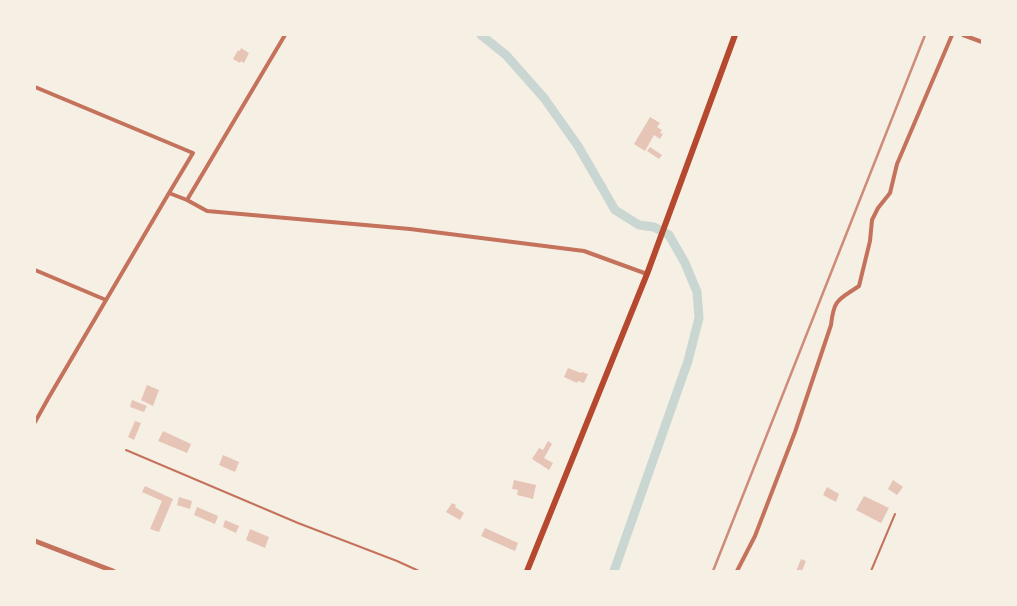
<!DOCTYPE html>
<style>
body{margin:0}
#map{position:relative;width:1017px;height:606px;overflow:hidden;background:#f6efe4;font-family:Commissioner,sans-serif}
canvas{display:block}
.frame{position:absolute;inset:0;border:36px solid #f6efe4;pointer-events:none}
</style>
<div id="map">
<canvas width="1017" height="606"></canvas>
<div class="frame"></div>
</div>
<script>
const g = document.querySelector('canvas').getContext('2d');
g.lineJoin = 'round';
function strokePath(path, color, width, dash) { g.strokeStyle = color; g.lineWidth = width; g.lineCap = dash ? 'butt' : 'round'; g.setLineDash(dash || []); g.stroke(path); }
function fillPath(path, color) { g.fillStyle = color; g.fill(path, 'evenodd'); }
const canal = new Path2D(`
 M481 35 506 55 544 98 578 146 615 210 639 225 654 227 669 235 685 263 697 292 699 318 688 361 614 571`);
const building = new Path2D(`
 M241 48 249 53 244 63 241 61 240 63 233 59 238 50 240 51Z
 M650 117 660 123 657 127 662 130 660 133 663 134 660 139 654 135 645 151 634 144Z
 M650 147 662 155 659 159 647 151Z
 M568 368 581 373 582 372 588 374 584 383 578 381 577 383 564 377Z
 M147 385 159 390 153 406 141 400Z
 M132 400 147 406 144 412 130 407Z
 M135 421 141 423 134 440 128 437Z
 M163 431 191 444 187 453 158 441Z
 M548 441 552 444 544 458 553 463 549 470 532 459 539 448 543 450Z
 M223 455 239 462 235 472 219 465Z
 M514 480 536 485 533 499 517 495 518 490 512 489Z
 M893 480 903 487 897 495 888 489Z
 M145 486 173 499 159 532 150 529 162 501 142 492Z
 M827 487 839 494 836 502 823 495Z
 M864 496 889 508 881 523 856 510Z
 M179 497 192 501 190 509 177 505Z
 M452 503 456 505 455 507 464 513 460 520 446 512Z
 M197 507 218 516 215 524 194 515Z
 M225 520 239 526 236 533 223 527Z
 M485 528 518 543 515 551 481 536Z
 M250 529 269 537 265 548 246 540Z
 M801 559 806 561 802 571H796Z`);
const service = new Path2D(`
 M126 450 298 523 397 561 419 571
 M871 571 895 514`);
const minor = new Path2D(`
 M963 35 982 42
 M35 87 193 153 169 193
 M187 200 285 35
 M35 270 106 300
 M35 422 49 397 169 193 187 200 207 211 410 229 584 251 647 274
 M737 571 755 536 795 432 831 325C834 298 839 300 859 286L870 241 872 220 878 208 890 193 897 164 952 35`);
const tertiary = new Path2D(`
 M35 541 113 571`);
const trunk = new Path2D(`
 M527 571 647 274 735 35`);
const rail = new Path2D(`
 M713 571 925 35`);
strokePath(canal, '#c9d6d2', 9);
fillPath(building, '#e6c5b7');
strokePath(service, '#c5725c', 2);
strokePath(minor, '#c5725c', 4);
strokePath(tertiary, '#c5725c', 5);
strokePath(trunk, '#b5482f', 6);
strokePath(rail, '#cf8b77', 2.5);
</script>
